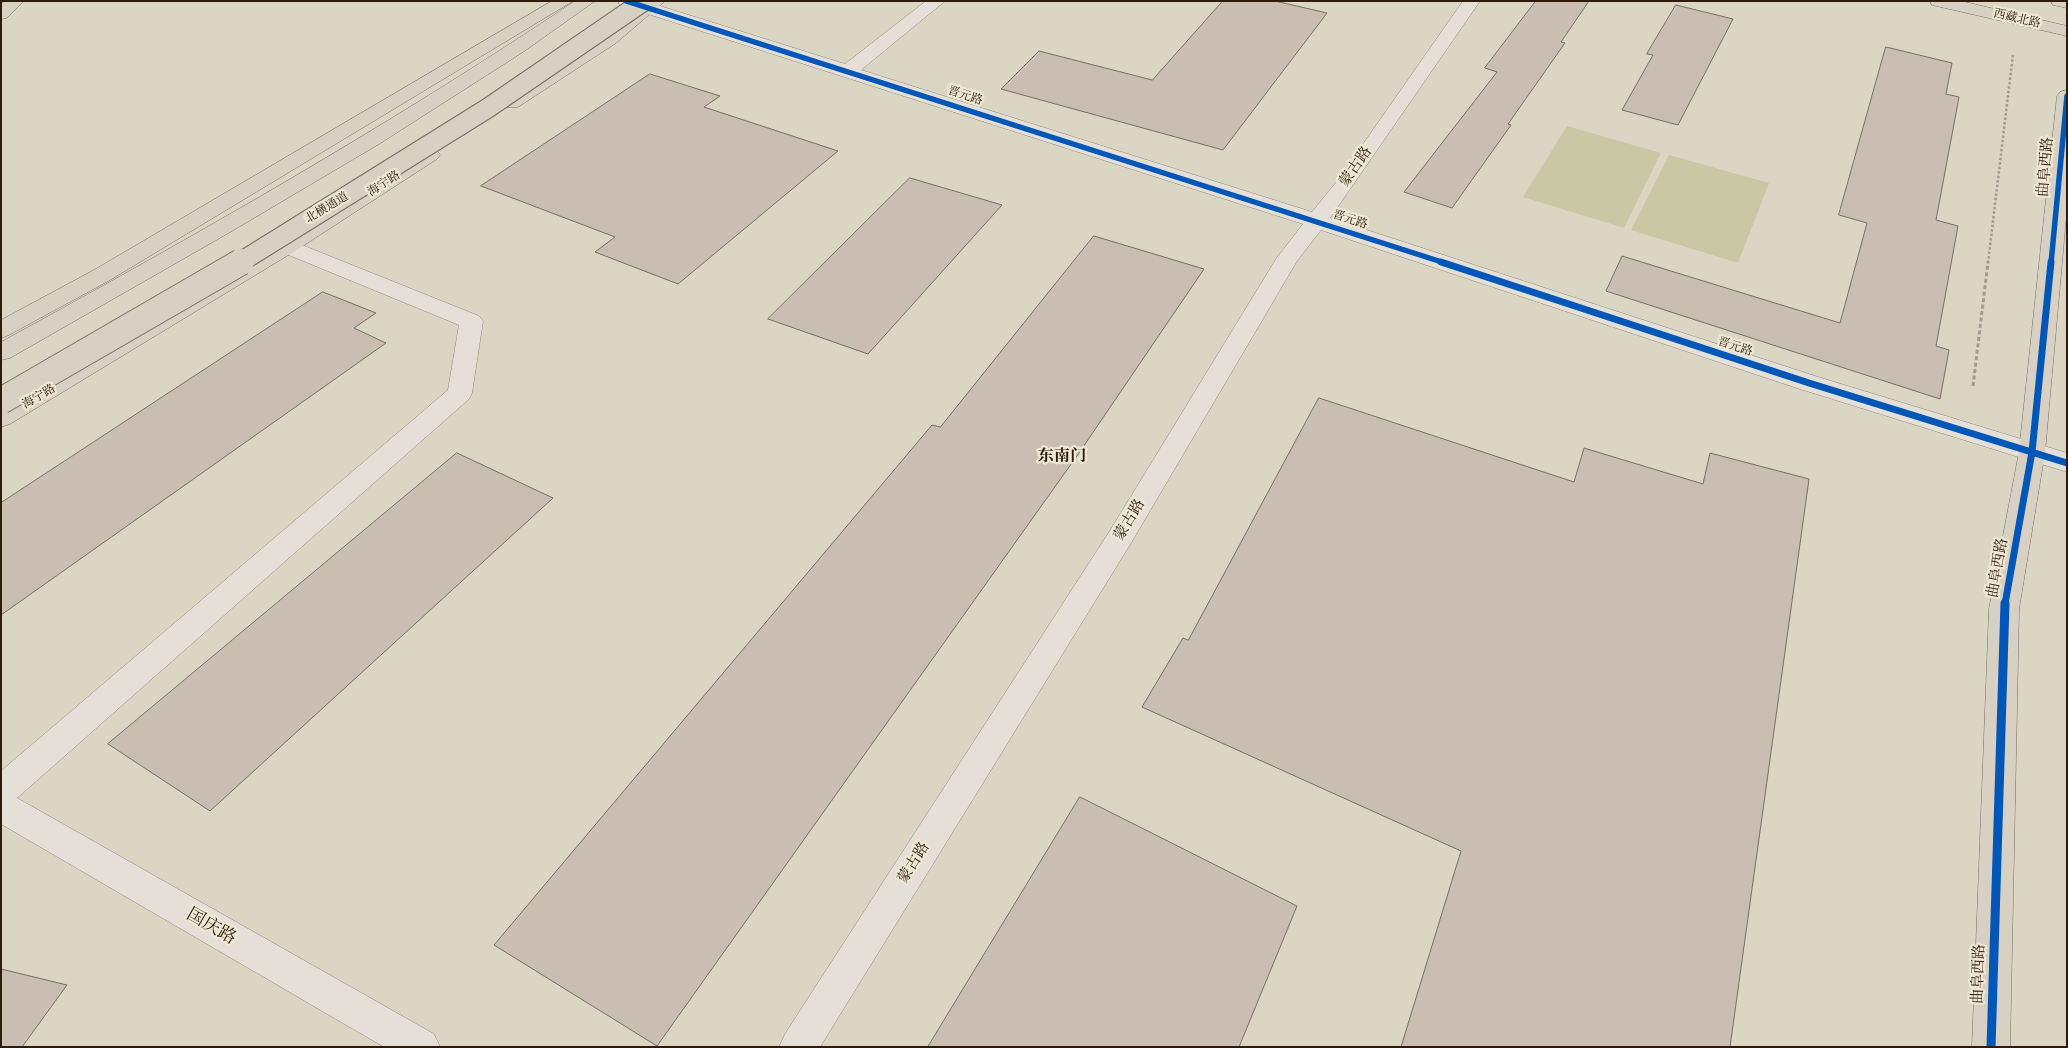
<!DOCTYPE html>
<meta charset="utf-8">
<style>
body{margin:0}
#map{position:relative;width:2068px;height:1048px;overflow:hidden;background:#dbd5c4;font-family:"IM FELL Great Primer",serif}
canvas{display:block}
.frame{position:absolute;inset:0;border:2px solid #2d1b0c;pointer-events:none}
</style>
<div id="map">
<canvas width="2068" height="1048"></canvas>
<div class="frame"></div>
</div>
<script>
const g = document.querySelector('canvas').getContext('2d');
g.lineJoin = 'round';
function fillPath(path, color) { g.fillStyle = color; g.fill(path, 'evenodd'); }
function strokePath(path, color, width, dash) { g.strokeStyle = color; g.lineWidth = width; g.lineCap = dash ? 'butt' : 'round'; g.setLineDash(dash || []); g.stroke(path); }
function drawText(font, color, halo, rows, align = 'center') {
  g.font = font + ' "IM FELL Great Primer","Noto Serif SC",serif'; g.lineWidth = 4.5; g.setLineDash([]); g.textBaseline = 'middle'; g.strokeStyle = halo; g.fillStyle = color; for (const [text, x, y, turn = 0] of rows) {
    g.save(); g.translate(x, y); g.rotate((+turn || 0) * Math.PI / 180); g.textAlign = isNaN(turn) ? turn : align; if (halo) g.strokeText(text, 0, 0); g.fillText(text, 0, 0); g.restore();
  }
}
const green = new Path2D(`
 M1567 126 1661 153 1624 228 1523 197Z
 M1669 155 1769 183 1738 263 1631 230Z`);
const building = new Path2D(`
 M1223 1H1275L1327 13 1223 150 1001 89 1039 51 1152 80Z
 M1536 1H1589L1561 42 1565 43 1508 124 1511 125 1452 208 1404 192 1497 72 1485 68Z
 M1676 5 1733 19 1678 125 1622 110 1653 55 1647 54Z
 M1886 47 1952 63 1946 94 1959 97 1936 220 1958 226 1936 346 1949 350 1940 399 1606 291 1622 256 1840 323 1867 223 1839 215Z
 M650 74 720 96 704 107 838 151 678 284 595 252 615 237 481 186Z
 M910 178 1002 205 868 354 768 319Z
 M1094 236 1204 269 1079 453 657 1046 494 945 932 425 940 427Z
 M323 292 376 313 354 328 386 343 1 615V503Z
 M1319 398 1574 482 1584 448 1703 484 1710 453 1809 479 1730 1047H1401L1461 851 1142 707 1183 638 1188 640Z
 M457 453 553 498 210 811 108 744Z
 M1080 797 1297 906 1239 1047H928Z
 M1 969 67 985 22 1047H1Z`);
const pathFar1 = new Path2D(`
 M1988 263 2013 54`);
const path = new Path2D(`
 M1973 386 1988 262`);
const minor = new Path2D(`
 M618 1H644L845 64 926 1H945L861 70 1312 212 1338 180 1463 1H1480L1330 218 1818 377 2067 453V472L1800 389 1321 230 1297 261 1131 543 820 1047H779L785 1034 1111 529 1276 259 1303 224 620 5Z
 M287 239 479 316 483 321 472 393 469 399 17 798 434 1034 440 1047H384L1 824V771L448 390 459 325 279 251 276 246 279 241Z`);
const major = new Path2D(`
 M5 1H24L7 18 1 19V5Z
 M552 1H573L110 280 9 335 1 338V320L94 270Z
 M646 1H665L616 43 518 107H504L501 103 504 99 604 35Z
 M1930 1H1961L2067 26V36L1932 5Z
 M2051 1H2067V8L2053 5Z
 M2067 90V207L2045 452 2019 609 2010 1047H1972L1989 609 2019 452 2057 96 2060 92Z
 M430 149 437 151 440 155 437 159 295 251 10 424 1 427V406L279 241 423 151Z`);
const highway = new Path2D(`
 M575 1H595L523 52 379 144 232 231 10 358 1 360V342C197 235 390 125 575 1Z`);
const highwayBridgeFar1 = new Path2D(`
 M239 263 488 108 644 1`);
const highwayBridge = new Path2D(`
 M1 401 241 262`);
const cyclewayFar2 = new Path2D(`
 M626 1 1445 263
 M2051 263 2067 96`);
const cyclewayFar1 = new Path2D(`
 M1441 262 1809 383 2067 463
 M2005 604 2032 452 2051 262`);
const cycleway = new Path2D(`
 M1991 1047 2005 603`);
const farStreetnames = [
 ["西藏北路",2017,19,13],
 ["晋元路",965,96,18],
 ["海宁路",384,184,-33],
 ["北横通道",327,208,-31],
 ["晋元路",1350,220,18],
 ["晋元路",1735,347,18],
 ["海宁路",39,397,-30]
];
const streetNames = [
 ["蒙古路",1356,167,-55],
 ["曲阜西路",2046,167,-85],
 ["蒙古路",1130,520,-59],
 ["曲阜西路",1998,568,-80],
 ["蒙古路",914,863,-58],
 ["曲阜西路",1979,974,-88]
];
const neighbourhoodNames = [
 ["东南门",1062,457]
];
const nearStreetnames = [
 ["国庆路",211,927,30]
];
fillPath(green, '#c9c8a5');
fillPath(building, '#cabeb2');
strokePath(building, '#756f65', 1);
strokePath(minor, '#8f897d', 1);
strokePath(major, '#756f65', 1);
strokePath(highway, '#756f65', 1);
strokePath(pathFar1, '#a19d94', 2.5, [2.5, 2]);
strokePath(path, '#a19d94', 3, [4, 2.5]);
fillPath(minor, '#e4e0d8');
fillPath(major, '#d8d1c3');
fillPath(highway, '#d8d1c3');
strokePath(highwayBridgeFar1, '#756f65', 21, []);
strokePath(highwayBridge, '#756f65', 28, []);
strokePath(highwayBridgeFar1, '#d8d1c3', 19);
strokePath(highwayBridge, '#d8d1c3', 26);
strokePath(cyclewayFar2, '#0057b8', 5.5);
strokePath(cyclewayFar1, '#0057b8', 7);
strokePath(cycleway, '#0057b8', 9);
drawText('12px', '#2d1b0c', '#ede7d3', farStreetnames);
drawText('15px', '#2d1b0c', '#ede7d3', streetNames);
drawText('bold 16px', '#2d1b0c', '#ede7d3', neighbourhoodNames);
drawText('18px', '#2d1b0c', '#ede7d3', nearStreetnames);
</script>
